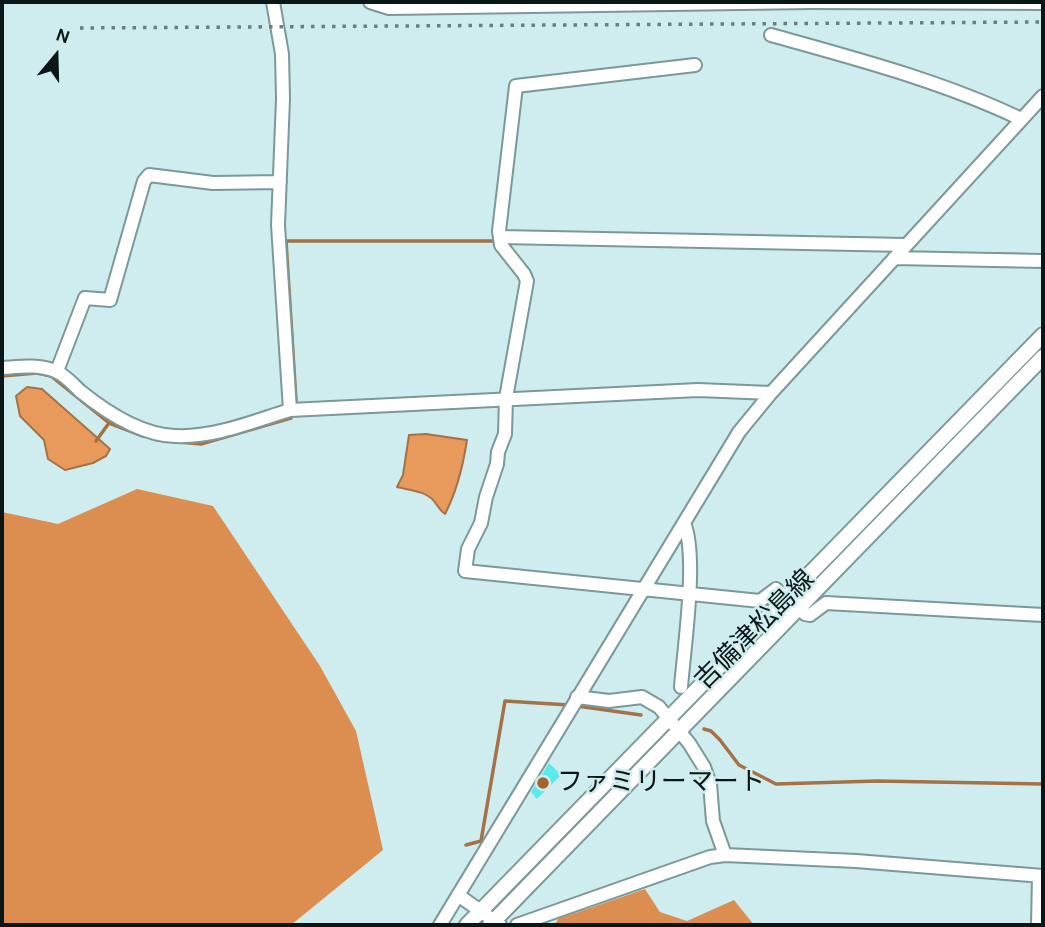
<!DOCTYPE html>
<meta charset="utf-8">
<style>
body{margin:0}
#map{position:relative;width:1045px;height:927px;overflow:hidden;background:#cfedee;font-family:Karla,sans-serif}
canvas{display:block}
.frame{position:absolute;inset:0;border:4px solid #0b1616;pointer-events:none}
.north{position:absolute;left:21px;top:21px;width:70px;height:70px;-webkit-text-stroke:5px #cfedee;paint-order:stroke;rotate:19deg;font-size:19px;font-weight:700;line-height:28px;text-align:center;color:#0b1616}
.north::after{content:'';display:block;margin:auto;width:24px;height:32px;background:#0b1616;clip-path:polygon(50% 0,100% 100%,50% 72%,0 100%)}
</style>
<div id="map">
<canvas width="1045" height="927"></canvas>
<div class="frame"></div>
<div class="north">N</div>
</div>
<script>
const g = document.querySelector('canvas').getContext('2d');
g.lineJoin = 'round';
function fillPath(path, color) { g.fillStyle = color; g.fill(path, 'evenodd'); }
function strokePath(path, color, width, dash) { g.strokeStyle = color; g.lineWidth = width; g.lineCap = dash ? 'butt' : 'round'; g.setLineDash(dash || []); g.stroke(path); }
function drawText(font, color, halo, rows, align = 'center') {
  g.font = font + ' Karla,"Noto Sans JP",sans-serif'; g.lineWidth = 5; g.setLineDash([]); g.textBaseline = 'middle'; g.strokeStyle = halo; g.fillStyle = color; for (const [text, x, y, turn = 0] of rows) {
    g.save(); g.translate(x, y); g.rotate((+turn || 0) * Math.PI / 180); g.textAlign = isNaN(turn) ? turn : align; if (halo) g.strokeText(text, 0, 0); g.fillText(text, 0, 0); g.restore();
  }
}
const forest = new Path2D(`
 M137 489 213 506 320 666 356 731 383 850 291 925H2V512L58 524Z
 M645 889 660 912 687 921 734 900 754 925H555L558 919Z`);
const water = new Path2D(`
 M27 387 42 389 110 449 106 456 93 463 65 470 48 459 44 440 20 416 16 396Z
 M426 434 467 440C463 466 457 491 445 514 439 510 438 506 434 501 426 491 408 490 397 487L403 475 409 435Z`);
const stream = new Path2D(`
 M993 254 1043 255
 M2 376 37 373 51 376 109 423 143 436
 M296 401 286 241H499
 M157 440 201 444 291 418
 M96 441 109 423
 M577 706 641 715
 M704 729 711 731 720 740 739 765 776 784 877 781 1043 784
 M466 845 481 841 505 701 569 705`);
const building = new Path2D(`
 M549 763 561 775 537 799 531 792Z`);
const minor = new Path2D(`
 M273 2 282 54 283 99 278 225 290 410
 M370 2 389 8 812 2 1043 3
 M771 35C856 59 942 81 1021 119
 M695 65 516 86 499 231 501 245 524 274 527 281 506 398 505 434 498 452 497 464 486 497 481 523 468 549 465 571 760 601 776 589 805 614 810 615 826 603 1043 615
 M500 237 906 245
 M894 258 1043 261
 M2 368C19 367 38 364 55 371 64 374 73 384 80 391 106 412 140 435 175 436 214 438 254 421 290 410L698 390 771 393
 M57 371 85 298 110 300 144 181 149 175 213 183 280 182
 M681 687C684 648 698 556 684 523
 M577 697 609 701 642 697 659 707 689 743 704 767 710 784 713 821 725 855
 M458 895 500 925
 M440 925 739 432 771 393 1043 96
 M517 925 710 857 725 855 856 861 1043 876
 M1038 925 1039 876`);
const major = new Path2D(`
 M467 925 1043 335
 M490 925 1043 357`);
const rail = new Path2D(`
 M80 28 1043 22`);
const markers = [
 [543,783,7,"#a3632d"]
];
const streetNames = [
 ["吉備津松島線",755,630,-45]
];
const poiNames = [
 ["ファミリーマート",557,783]
];
fillPath(forest, '#db8e50');
fillPath(water, '#e79a5c');
strokePath(water, '#a57247', 2);
strokePath(stream, '#a57247', 3.5);
fillPath(building, '#5ae9ed');
strokePath(minor, '#7c9899', 16);
strokePath(major, '#7c9899', 18);
strokePath(minor, '#fff', 12);
strokePath(major, '#fff', 14);
strokePath(rail, '#6a7e7e', 3.5, [3.5, 7]);
for (const [x, y, r, color] of markers) { const dot = new Path2D(); dot.arc(x, y, r, 0, 2 * Math.PI); g.fillStyle = color; g.fill(dot); strokePath(dot, '#cfedee', 2.5); }
drawText('26px', '#0b1616', '#cfedee', streetNames);
drawText('26px', '#0b1616', '#cfedee', poiNames, 'left');
</script>
